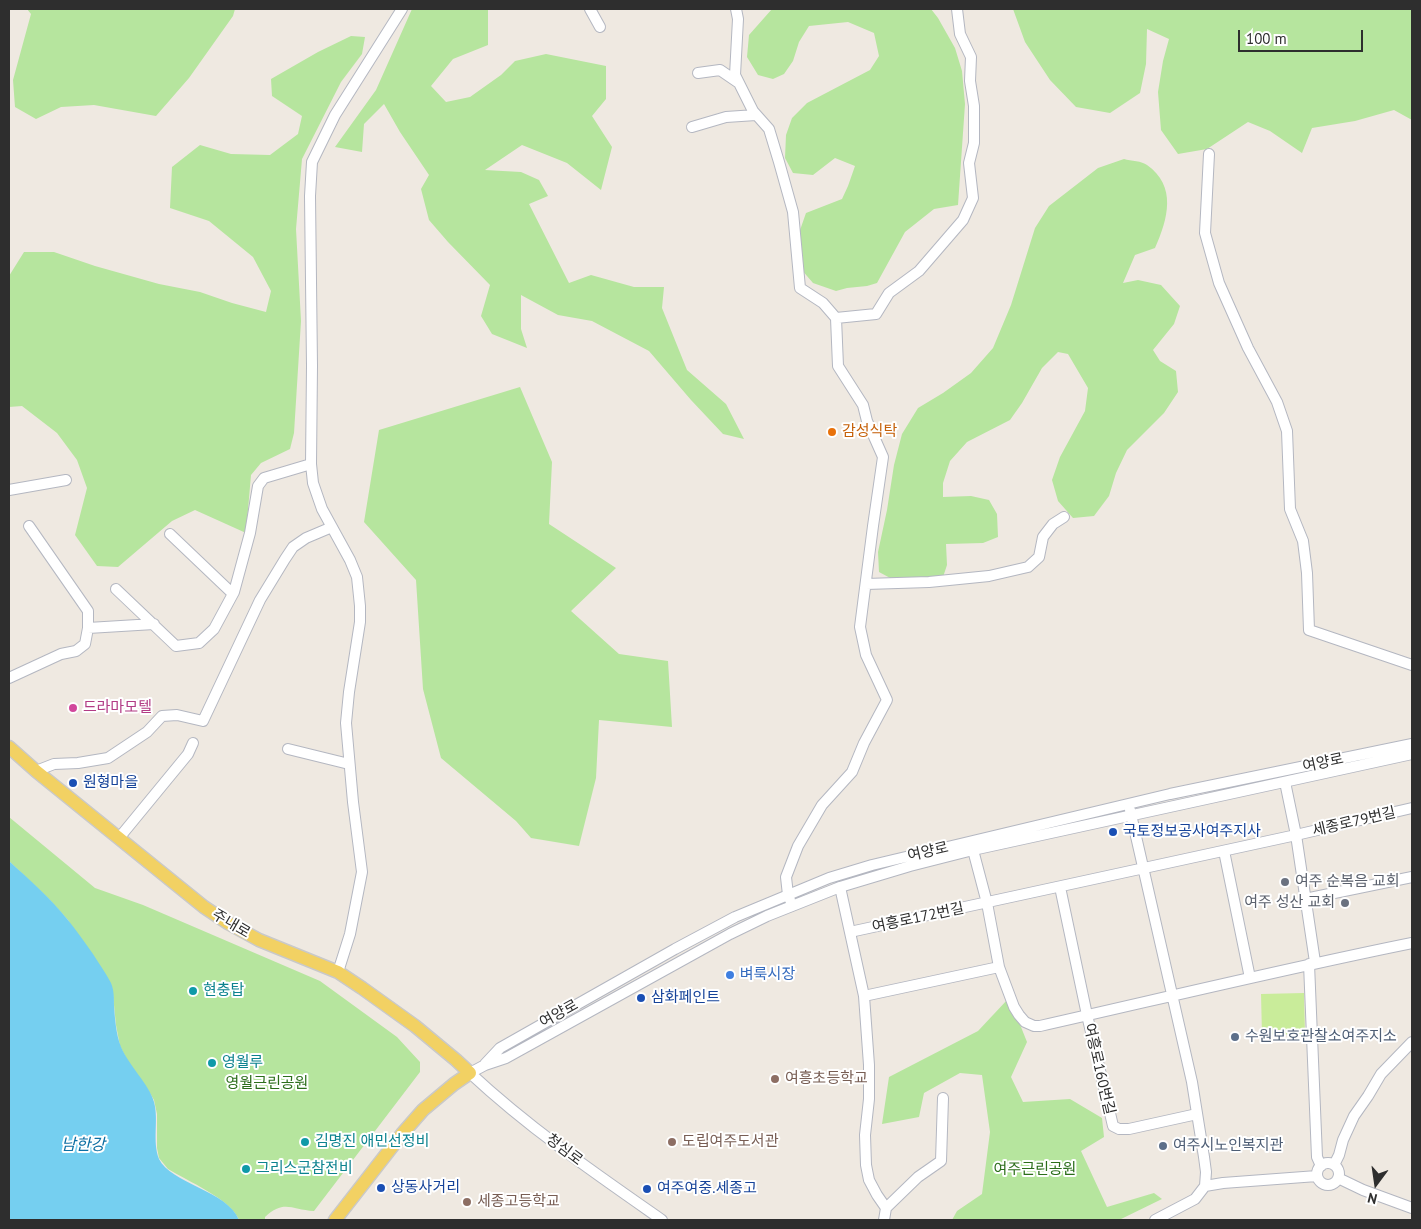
<!DOCTYPE html>
<meta charset="utf-8">
<style>
body{margin:0}
#map{position:relative;width:1421px;height:1229px;overflow:hidden;background:#efe9e1;font-family:"PT Sans",sans-serif}
canvas{display:block}
.frame{position:absolute;inset:0;border:10px solid #2e2e2e;pointer-events:none}
.north{position:absolute;left:1351px;top:1159px;width:50px;height:50px;-webkit-text-stroke:4px #fff;paint-order:stroke;rotate:194deg;font-size:14px;font-weight:700;line-height:20px;text-align:center;color:#2e2e2e}
.north::after{content:'';display:block;margin:auto;width:18px;height:22px;background:#2e2e2e;clip-path:polygon(50% 0,100% 100%,50% 72%,0 100%)}
.scale{position:absolute;left:1238px;top:30px;width:125px;height:22px;box-sizing:border-box;border:2px solid #2e2e2e;border-top:0;padding-left:6px;font-size:15px;line-height:18px;white-space:nowrap;color:#2e2e2e;-webkit-text-stroke:4px #fff;paint-order:stroke}
</style>
<div id="map">
<canvas width="1421" height="1229"></canvas>
<div class="frame"></div>
<div class="north">N</div>
<div class="scale">100 m</div>
</div>
<script>
const g = document.querySelector('canvas').getContext('2d');
g.lineJoin = 'round';
function fillPath(path, color) { g.fillStyle = color; g.fill(path, 'evenodd'); }
function strokePath(path, color, width, dash) { g.strokeStyle = color; g.lineWidth = width; g.lineCap = dash ? 'butt' : 'round'; g.setLineDash(dash || []); g.stroke(path); }
function drawText(font, color, halo, rows, align = 'center') {
  g.font = font + ' "PT Sans","Noto Sans KR",sans-serif'; g.lineWidth = 4; g.setLineDash([]); g.textBaseline = 'middle'; g.strokeStyle = halo; g.fillStyle = color; for (const [text, x, y, turn = 0] of rows) {
    g.save(); g.translate(x, y); g.rotate((+turn || 0) * Math.PI / 180); g.textAlign = isNaN(turn) ? turn : align; if (halo) g.strokeText(text, 0, 0); g.fillText(text, 0, 0); g.restore();
  }
}
const green = new Path2D(`
 M27 9H235L233 16 189 78 156 116 94 105 61 107 36 119 15 107 13 80 31 14Z
 M412 9H488V45L453 59 431 86 446 102 470 97 501 75 515 61 546 54 606 66V99L592 116 612 147 601 190 567 163 522 145 485 170 521 172 539 180 548 196 529 204 569 283 591 275 634 287H664L662 308 687 370 726 404 744 439 723 434 691 400 649 351 592 321 558 315 521 295V329L527 348 492 334 481 316 490 285 448 242 429 220 421 189 429 175 400 132 384 104 364 124 362 152 335 147 376 90Z
 M772 9H931L938 18 955 48 962 71 965 104 958 205 934 209 905 232 877 283 867 286 847 288 836 291 813 283 801 269 799 233 806 213 842 199 848 186 855 166 835 158 813 175 793 173 785 158 786 135 792 118 807 103 870 70 879 56 874 33 848 22 809 26 799 42 793 61 784 74 773 79 758 75 747 57 749 35Z
 M1013 9H1412V120L1394 110 1355 121 1312 128 1302 153 1270 131 1248 122 1207 149 1178 154 1161 130 1158 92 1163 61 1169 39 1147 29 1146 64 1140 93 1110 113 1076 107 1050 80 1025 42Z
 M351 36 365 37 362 54 341 82 302 159 296 229 301 321 294 433 290 449 261 463 251 475 246 533 195 510 172 521 118 567 97 566 75 535 87 488 77 460 57 433 22 406 9 407V276L24 252H54L95 266 159 284 200 292 232 303 266 312 271 291 253 257 209 221 170 208 172 167 200 145 231 154 270 155 298 134 302 116 272 96 271 79 318 52Z
 M1124 159C1131 161 1142 161 1147 165 1177 186 1168 219 1155 248L1135 255 1123 283 1138 280 1161 285 1180 306 1174 324 1153 350 1160 361 1176 371 1178 392 1164 413 1127 450 1116 473 1109 496 1094 516 1073 518 1058 501 1052 480 1060 457 1085 411 1088 388 1068 354 1058 352 1042 368 1022 403 1010 420 967 442 950 461 943 483V497L971 496 989 500 997 514 998 537 983 543 946 544 947 565 943 577 892 579 879 572 878 552 887 510 894 465 902 434 918 408 943 393 971 373 993 348 1011 305 1035 228 1049 206 1098 168Z
 M520 387 552 462 549 524 616 568 571 611 619 654 668 661 672 727 599 720 596 778 579 846 531 838 516 821 441 758 423 689 416 580 364 522 379 430Z
 M9 817 95 888 143 905 320 981 397 1037 420 1062V1072L314 1211C292 1210 284 1199 265 1217V1220H239C231 1199 187 1181 168 1169L159 1158 157 1148V1114L154 1100 148 1090 129 1064 120 1046 116 1025 113 995 68 920 49 899 9 861Z
 M1008 999 1021 1027 1027 1042 1011 1077 1023 1102 1070 1099 1102 1118 1104 1137 1081 1151 1107 1207 1154 1193 1162 1199 1119 1220H952L957 1211 982 1194 990 1132 982 1075 960 1073 924 1093 919 1117 882 1124 889 1077 978 1031Z`);
const pitch = new Path2D(`
 M1304 993 1305 1034 1262 1035 1261 994Z`);
const water = new Path2D(`
 M9 861C30 880 51 899 68 920 77 931 85 943 93 954 99 964 106 973 111 983 114 990 114 998 114 1006 115 1019 116 1034 121 1047 129 1066 149 1084 154 1102 159 1120 152 1141 159 1159 170 1183 228 1191 239 1220H9Z`);
const minor = new Path2D(`
 M590 9 600 27
 M736 9 738 19 735 75 753 111 769 129 779 162 793 212 800 288 823 303 836 318 838 366 863 405 867 421 883 457 873 526 860 627 866 655 887 700 864 743 852 772 822 805 798 846 786 877 788 895 790 900
 M698 73 720 70 739 83
 M692 127 726 117 756 115
 M1209 154 1205 233 1219 283 1248 348 1277 402 1287 431 1290 509 1303 541 1307 573 1309 630 1412 665
 M836 318 876 314 889 293 919 271 963 220 973 198 969 163 974 143V106L970 81 971 57 960 34 957 9
 M9 490 66 480
 M170 534 233 594
 M866 584 929 582 989 576 1028 567 1039 557 1043 537 1053 524 1064 517
 M116 589 176 646 199 643 214 629 234 592 250 533 258 486 264 478 311 464
 M88 628 154 624
 M9 678 61 654 76 651 85 644 88 628V611L29 526
 M288 749 349 764
 M36 771 54 764 78 763 108 758 147 732 162 716 177 715 203 721 260 600 285 559 293 547 306 538 332 527
 M1285 782 1296 835 1315 962
 M1130 810 1192 1082 1204 1157 1206 1172 1205 1186 1195 1199 1155 1220
 M119 838 188 754 193 743
 M973 850 987 903 999 967 1014 1007 1019 1015 1025 1022 1034 1026H1040C1164 998 1288 968 1412 943
 M1224 851 1250 978
 M840 887 864 996 869 1065V1099L865 1135 866 1165 869 1180 877 1195 886 1208 884 1220
 M1060 887 1087 1015 1113 1126 1119 1129H1129L1197 1114
 M1305 899 1412 877
 M850 932 1296 835 1412 808
 M1309 964 1317 1157 1321 1166
 M338 972 350 934 362 872 353 802 346 723 349 692 360 622V606L357 577 350 560 322 509 313 483 311 464 312 366 310 196 312 162 335 115 402 9
 M864 996 999 967
 M485 1064 500 1048 675 949 735 917 829 878 872 865 1170 794 1412 744
 M1317 1174a11 11 0 1 1 22 0a11 11 0 1 1-22 0Z
 M1334 1165 1339 1155 1343 1140 1354 1116 1368 1096 1381 1074 1412 1042
 M1338 1178 1363 1190 1412 1208
 M1205 1186 1223 1183 1317 1176
 M886 1208 918 1177 941 1161 943 1098
 M662 1220C596 1174 529 1128 470 1073L485 1065 506 1058 730 934 767 916 840 887 910 866 973 850 1412 754`);
const major = new Path2D(`
 M9 747 36 771 204 907 228 923 259 940 338 972 362 988 415 1026 456 1060 470 1073 454 1084 423 1110 402 1134 335 1220`);
const markers = [
 [832,432,5,"#e8710a"],
 [73,708,5,"#d1479c"],
 [73,783,5,"#1a4fb4"],
 [1113,832,5,"#1a4fb4"],
 [1285,882,5,"#6b7280"],
 [1345,903,5,"#6b7280"],
 [730,975,5,"#3f7fe0"],
 [193,991,5,"#0f9aa8"],
 [641,998,5,"#1a4fb4"],
 [1235,1037,5,"#5c6f8a"],
 [212,1063,5,"#0f9aa8"],
 [775,1079,5,"#8d6e63"],
 [305,1142,5,"#0f9aa8"],
 [672,1142,5,"#8d6e63"],
 [1163,1146,5,"#5c6f8a"],
 [246,1169,5,"#0f9aa8"],
 [381,1188,5,"#1a4fb4"],
 [647,1189,5,"#1a4fb4"],
 [467,1202,5,"#8d6e63"]
];
const foodNames = [
 ["감성식탁",842,432]
];
const hotelNames = [
 ["드라마모텔",83,708]
];
const streetNames = [
 ["여양로",1323,763,-12],
 ["세종로79번길",1354,822,-13],
 ["여양로",928,852,-13],
 ["여흥로172번길",918,918,-12],
 ["주내로",231,924,30],
 ["여양로",559,1014,-29],
 ["여흥로160번길",1099,1069,77],
 ["청심로",564,1150,37]
];
const transitNames = [
 ["원형마을",83,783],
 ["국토정보공사여주지사",1123,832],
 ["삼화페인트",651,998],
 ["상동사거리",391,1188],
 ["여주여중.세종고",657,1189]
];
const worshipNames = [
 ["여주 순복음 교회",1295,882],
 ["여주 성산 교회",1335,903,"right"]
];
const shopNames = [
 ["벼룩시장",740,975]
];
const cultureNames = [
 ["현충탑",203,991],
 ["영월루",222,1063],
 ["김명진 애민선정비",315,1142],
 ["그리스군참전비",256,1169]
];
const serviceNames = [
 ["수원보호관찰소여주지소",1245,1037],
 ["여주시노인복지관",1173,1146]
];
const educationNames = [
 ["여흥초등학교",785,1079],
 ["도립여주도서관",682,1142],
 ["세종고등학교",477,1202]
];
const parkNames = [
 ["영월근린공원",267,1084],
 ["여주근린공원",1035,1170]
];
const waterNames = [
 ["남한강",83,1145]
];
fillPath(green, '#b6e59e');
fillPath(pitch, '#c9ec9a');
fillPath(water, '#75cff0');
strokePath(minor, '#b4b7c1', 12);
strokePath(major, '#c9c9c9', 15);
strokePath(minor, '#fff', 10);
strokePath(major, '#f2d163', 12);
for (const [x, y, r, color] of markers) { const dot = new Path2D(); dot.arc(x, y, r, 0, 2 * Math.PI); g.fillStyle = color; g.fill(dot); strokePath(dot, '#fff', 2); }
drawText('15px', '#c56008', '#fff', foodNames, 'left');
drawText('15px', '#b23c85', '#fff', hotelNames, 'left');
drawText('15px', '#2e2e2e', '#fff', streetNames);
drawText('15px', '#164399', '#fff', transitNames, 'left');
drawText('15px', '#5b616d', '#fff', worshipNames, 'left');
drawText('15px', '#366cbe', '#fff', shopNames, 'left');
drawText('15px', '#0d838f', '#fff', cultureNames, 'left');
drawText('15px', '#4e5e75', '#fff', serviceNames, 'left');
drawText('15px', '#785e54', '#fff', educationNames, 'left');
drawText('15px', '#2c6e1b', '#fff', parkNames);
drawText('italic 16px', '#0d6fa3', '#fff', waterNames);
</script>
